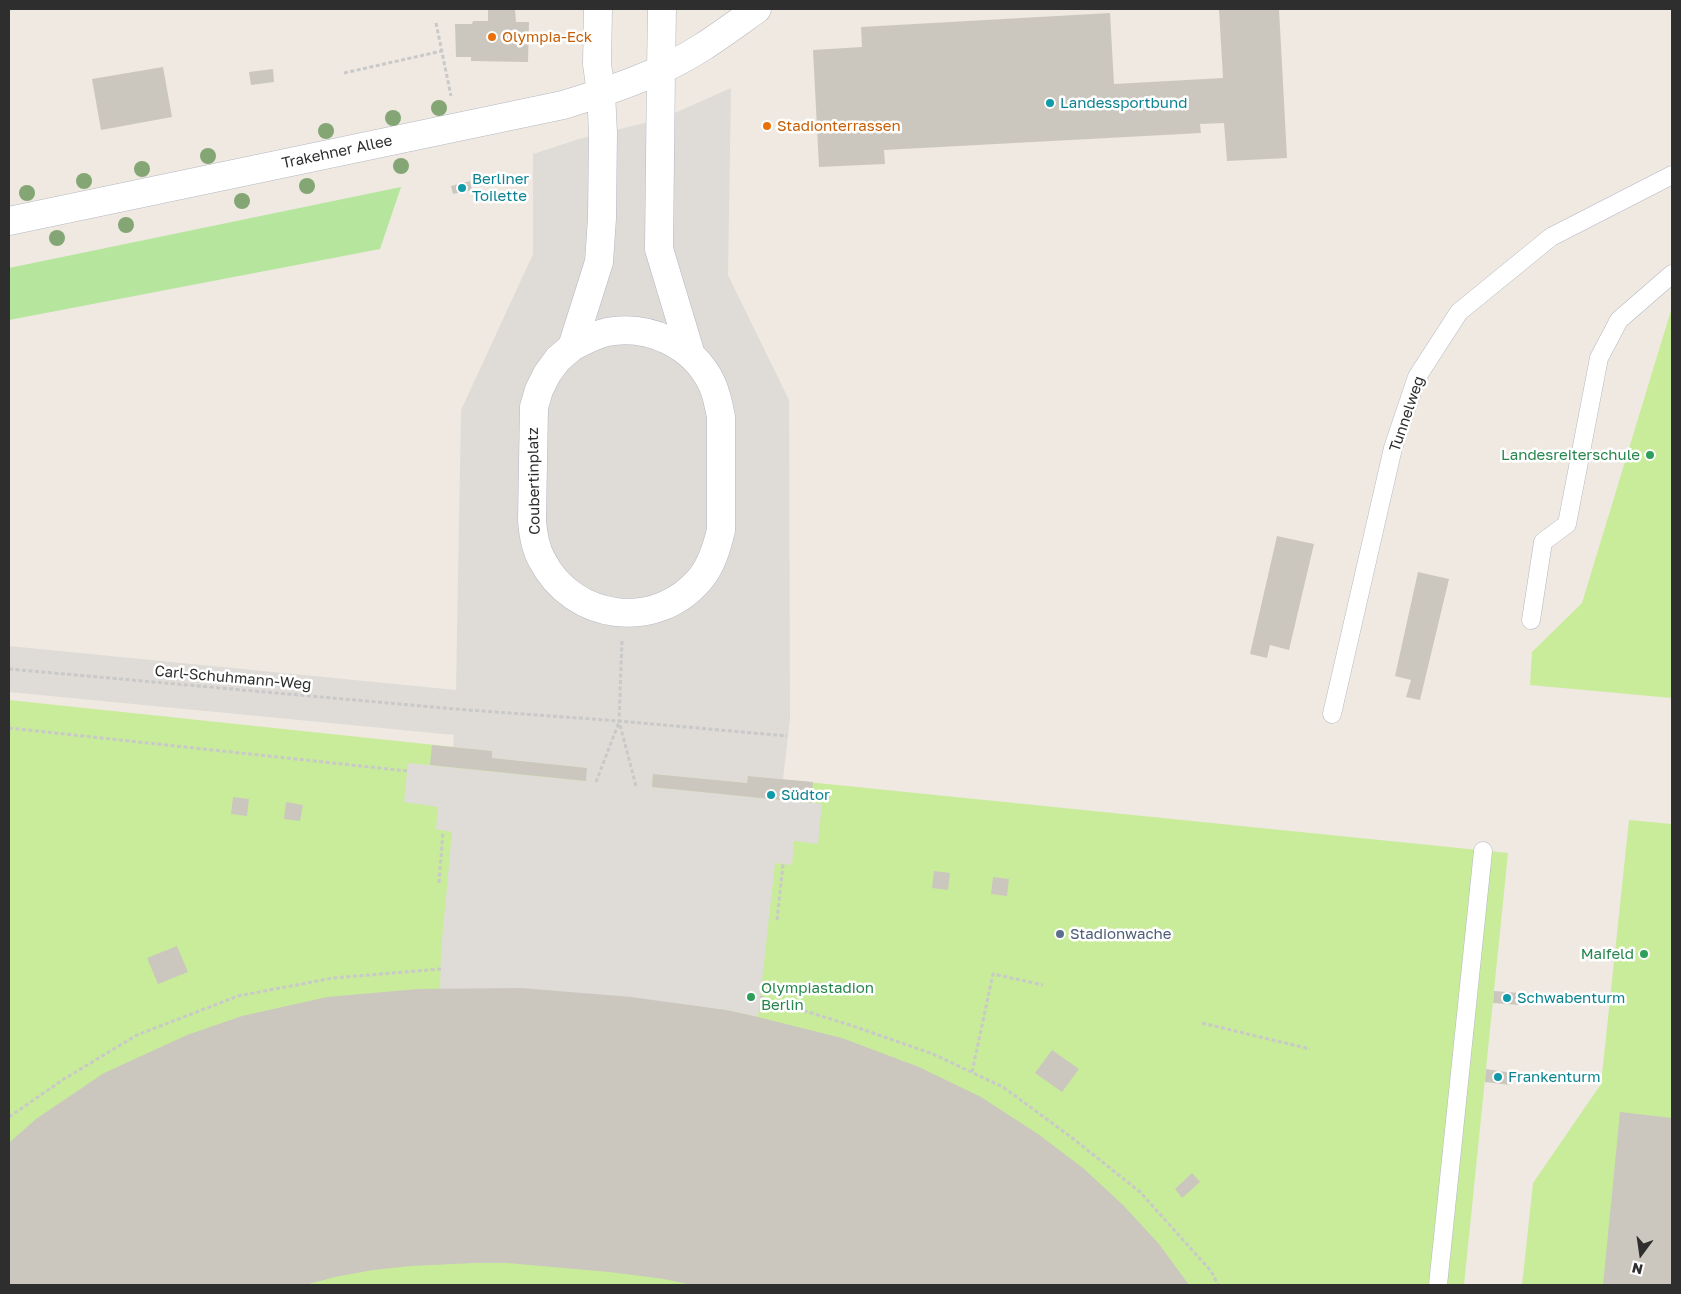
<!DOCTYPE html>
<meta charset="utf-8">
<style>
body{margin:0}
#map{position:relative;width:1681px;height:1294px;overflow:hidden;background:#efe9e1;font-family:"Golos Text",sans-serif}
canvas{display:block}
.frame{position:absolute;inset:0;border:10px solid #2e2e2e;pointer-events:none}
.north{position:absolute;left:1616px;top:1229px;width:50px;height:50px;-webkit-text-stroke:4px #fff;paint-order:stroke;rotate:194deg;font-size:14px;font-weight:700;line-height:20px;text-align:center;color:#2e2e2e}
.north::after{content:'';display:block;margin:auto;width:18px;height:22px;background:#2e2e2e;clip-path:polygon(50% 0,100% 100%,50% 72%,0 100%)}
</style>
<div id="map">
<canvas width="1681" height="1294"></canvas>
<div class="frame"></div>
<div class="north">N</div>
</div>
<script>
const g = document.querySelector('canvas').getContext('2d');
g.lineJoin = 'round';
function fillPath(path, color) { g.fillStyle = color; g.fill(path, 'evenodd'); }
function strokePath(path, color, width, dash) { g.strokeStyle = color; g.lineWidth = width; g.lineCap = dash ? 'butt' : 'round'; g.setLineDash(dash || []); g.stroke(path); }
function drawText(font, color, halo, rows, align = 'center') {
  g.font = font + ' "Golos Text",sans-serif'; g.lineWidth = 5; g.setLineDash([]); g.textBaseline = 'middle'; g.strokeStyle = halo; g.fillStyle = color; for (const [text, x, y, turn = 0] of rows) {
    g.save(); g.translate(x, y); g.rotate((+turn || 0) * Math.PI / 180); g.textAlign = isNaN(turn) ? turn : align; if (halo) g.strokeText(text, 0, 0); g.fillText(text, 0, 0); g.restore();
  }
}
const green = new Path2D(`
 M401 187 380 249 9 320V268Z`);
const pitch = new Path2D(`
 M1672 307V698L1530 685 1532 652 1582 603Z
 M9 700 492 751V758L747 783 748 776 1508 853 1464 1285H9Z
 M1629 820 1672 824V1285H1522L1533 1183 1601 1084Z`);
const plaza = new Path2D(`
 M731 88 728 275 789 400 790 719 783 779 748 776 747 783 653 774 652 787 822 804 818 844 794 841 792 865 775 863 758 1017 726 1010 440 989 441 951 452 832 436 829 438 807 404 802 408 763 585 781 587 768 492 758V751L453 747 454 735 9 692V646L456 690 461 410 533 254V154L579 139 661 119Z`);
const building = new Path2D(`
 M488 9H515L516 22H529L528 62 471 61V57H456L455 24H472L473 21H488Z
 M1219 9H1279L1287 158 1227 161 1224 123 1200 124 1201 133 884 150 885 164 819 167 813 50 862 47 861 27 1110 13 1114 84 1223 78Z
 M163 67 172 117 101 130 92 79Z
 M273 69 274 82 251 85 249 72Z
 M470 181 472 190 453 194 451 186Z
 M1277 536 1314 544 1289 650 1270 645 1267 658 1250 654Z
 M1418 572 1449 579 1420 700 1406 697 1411 680 1395 676Z
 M432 745 492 751V758L587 768 586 781 430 765Z
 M653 774 747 783 748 776 813 782 811 803 652 787Z
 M233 797 249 799 247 816 231 814Z
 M286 802 303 805 300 821 284 819Z
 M934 871 950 873 948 890 932 888Z
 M993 877 1009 879 1007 896 991 894Z
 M177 946 188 972 158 984 147 958Z
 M521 988 631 997 726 1010 758 1017 842 1038 919 1067 981 1097 1038 1134 1083 1168 1123 1205 1159 1244 1189 1285H692L664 1279 609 1272 507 1263H474L411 1266 373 1270 335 1277 305 1285H9V1143L36 1119 104 1073 187 1035 242 1016 327 997 418 989Z
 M1494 991 1520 993 1519 1005 1493 1003Z
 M1052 1050 1079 1069 1062 1092 1035 1073Z
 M1486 1069 1512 1073 1511 1085 1485 1082Z
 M1620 1112 1672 1118V1285H1603Z
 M1192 1173 1200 1182 1182 1198 1175 1189Z`);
const path = new Path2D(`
 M436 23 451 96
 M344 73 442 51
 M622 641 619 721 636 786
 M9 669 455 709 619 721 787 736
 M9 728 407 771
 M596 782 619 722
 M439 883 443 831
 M777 920 783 864
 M760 997 850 1025 933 1054 1003 1087 1071 1137 1140 1192 1211 1271 1218 1285
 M1202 1023 1310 1049
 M972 1072 993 974 1043 985
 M9 1117 64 1079 137 1035 238 996 333 978 441 969`);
const lane = new Path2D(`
 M1531 620 1543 542 1567 524 1599 358 1619 320 1672 274
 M1332 714 1393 448 1417 377 1459 312 1551 237 1672 175
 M1438 1285 1483 851`);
const street = new Path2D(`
 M661 70 659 249 691 355
 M572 347C583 341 595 335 607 332 649 324 694 345 712 384 717 395 719 406 721 417V530C717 547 712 564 701 578 657 632 573 621 542 560 535 548 533 534 532 520L534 407 539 390 547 374 558 359 572 347 599 262 602 218 603 133 601 93`);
const secondary = new Path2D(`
 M598 9 597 64 601 93
 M661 70 662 9
 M9 221 563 105C596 95 629 84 660 70 695 55 726 31 757 9`);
const trees = [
 [439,108],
 [393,118],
 [326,131],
 [208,156],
 [401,166],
 [142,169],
 [84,181],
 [307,186],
 [27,193],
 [242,201],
 [126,225],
 [57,238]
];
const markers = [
 [492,37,5,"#e8710a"],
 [1050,103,5,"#0f9aa8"],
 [767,126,5,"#e8710a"],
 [462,188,5,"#0f9aa8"],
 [1650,455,5,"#2e9e5b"],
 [771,795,5,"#0f9aa8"],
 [1060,934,5,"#5c6f8a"],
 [1644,954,5,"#2e9e5b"],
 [751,997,5,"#2e9e5b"],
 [1507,998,5,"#0f9aa8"],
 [1498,1077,5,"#0f9aa8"]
];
const foodNames = [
 ["Olympia-Eck",502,37],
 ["Stadionterrassen",777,126]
];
const cultureNames = [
 ["Landessportbund",1060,103],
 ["Berliner",472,179],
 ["Toilette",472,196],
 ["Südtor",781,795],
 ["Schwabenturm",1517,998],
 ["Frankenturm",1508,1077]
];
const streetNames = [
 ["Trakehner Allee",337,152,-12],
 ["Tunnelweg",1407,414,-71],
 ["Coubertinplatz",534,481,-91],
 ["Carl-Schuhmann-Weg",233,678,5]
];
const leisureNames = [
 ["Landesreiterschule",1640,455],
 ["Maifeld",1634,954],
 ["Olympiastadion",761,988,"left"],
 ["Berlin",761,1005,"left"]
];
const serviceNames = [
 ["Stadionwache",1070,934]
];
fillPath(green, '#b6e59e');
fillPath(pitch, '#c9ec9a');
fillPath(plaza, '#dfdcd8');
fillPath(building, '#cbc7bf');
strokePath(lane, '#b4b7c1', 19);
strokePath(street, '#b4b7c1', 29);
strokePath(secondary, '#b4b7c1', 29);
strokePath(path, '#c9c9c9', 3, [4, 2.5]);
strokePath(lane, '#fff', 18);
strokePath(street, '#fff', 28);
strokePath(secondary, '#fff', 28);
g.fillStyle = '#84a574';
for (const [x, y] of trees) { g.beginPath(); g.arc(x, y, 8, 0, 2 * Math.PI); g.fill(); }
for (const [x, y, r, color] of markers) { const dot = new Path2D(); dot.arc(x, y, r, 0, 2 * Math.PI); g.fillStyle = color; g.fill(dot); strokePath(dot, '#fff', 2); }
drawText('15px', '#c56008', '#fff', foodNames, 'left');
drawText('15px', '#0d838f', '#fff', cultureNames, 'left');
drawText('15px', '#2e2e2e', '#fff', streetNames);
drawText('15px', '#27864d', '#fff', leisureNames, 'right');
drawText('15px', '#4e5e75', '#fff', serviceNames, 'left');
</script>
